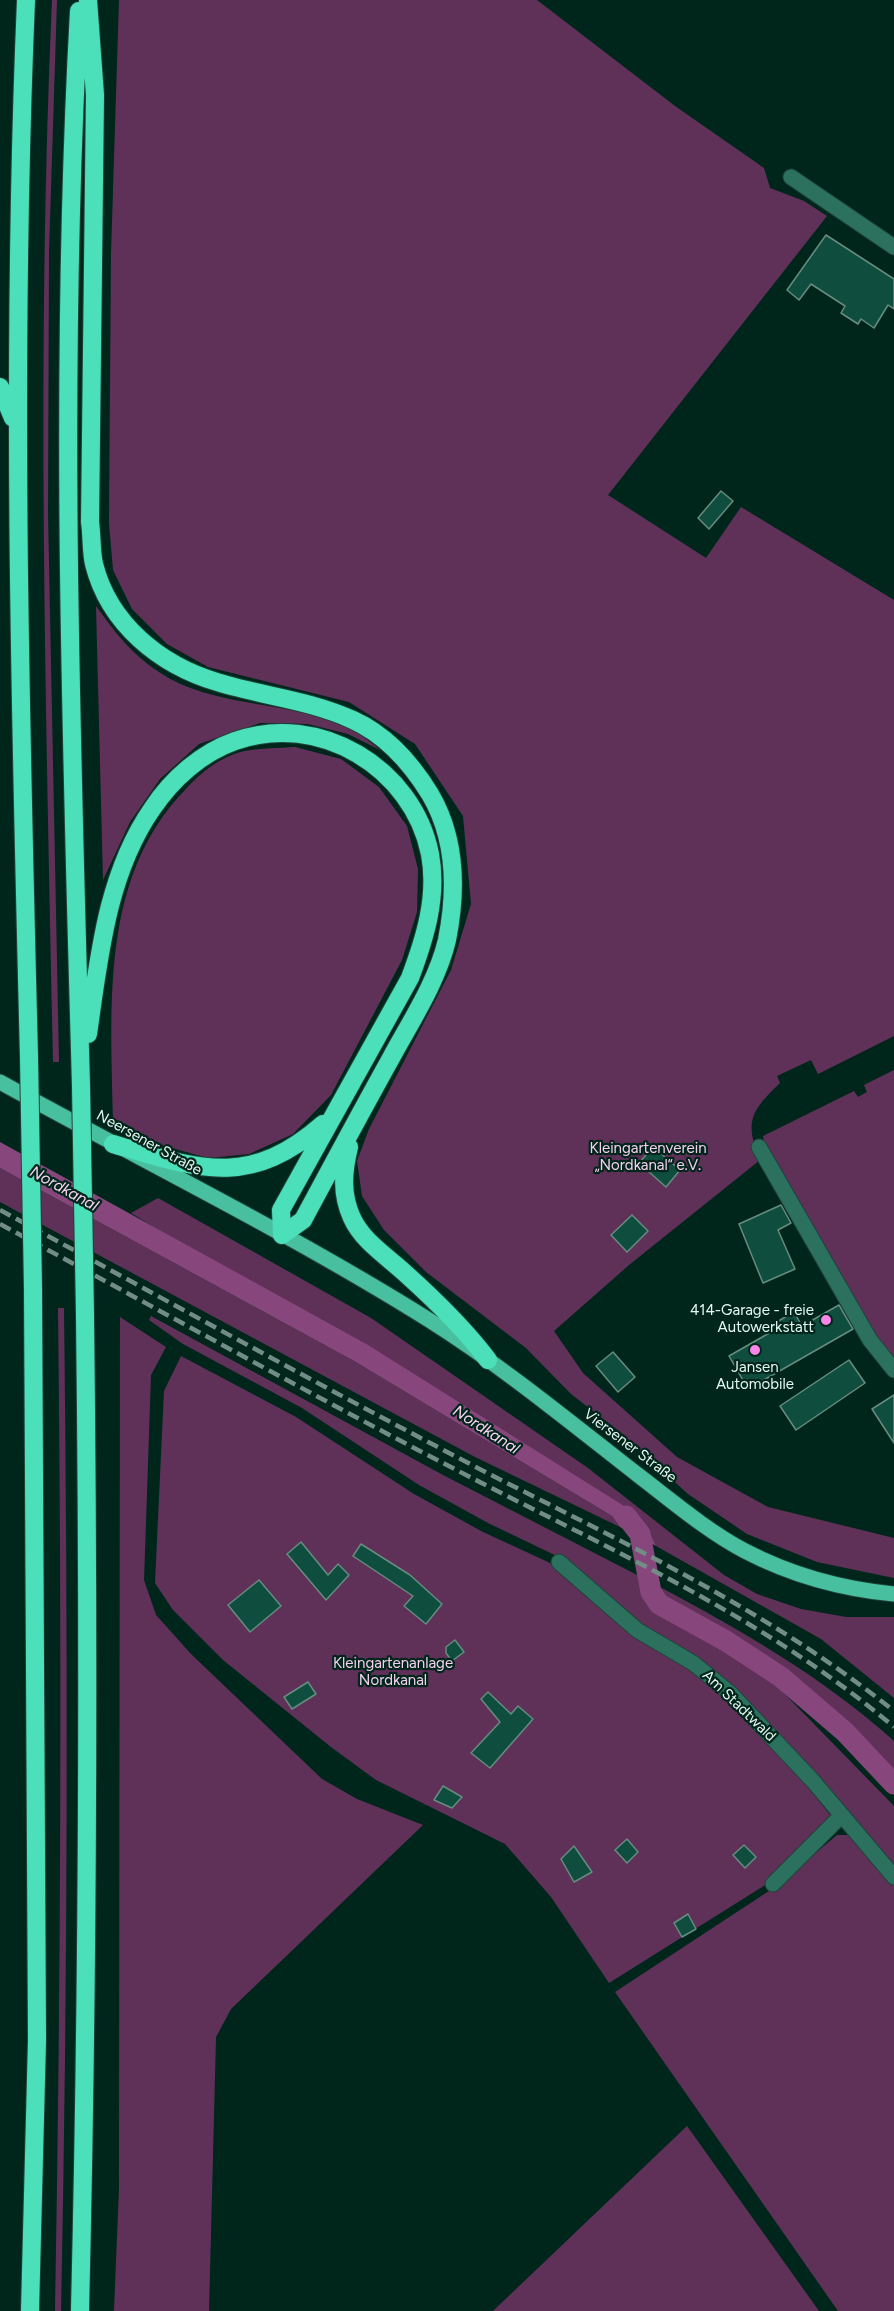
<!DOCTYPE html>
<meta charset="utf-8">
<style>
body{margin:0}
canvas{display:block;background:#00261c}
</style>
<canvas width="894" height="2311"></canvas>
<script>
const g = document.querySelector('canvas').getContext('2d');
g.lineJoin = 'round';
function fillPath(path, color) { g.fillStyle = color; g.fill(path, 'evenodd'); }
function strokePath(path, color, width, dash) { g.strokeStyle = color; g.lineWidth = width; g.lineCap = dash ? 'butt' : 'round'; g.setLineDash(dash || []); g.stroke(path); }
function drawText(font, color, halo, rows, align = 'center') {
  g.font = font + ' Figtree,sans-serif'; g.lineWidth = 4.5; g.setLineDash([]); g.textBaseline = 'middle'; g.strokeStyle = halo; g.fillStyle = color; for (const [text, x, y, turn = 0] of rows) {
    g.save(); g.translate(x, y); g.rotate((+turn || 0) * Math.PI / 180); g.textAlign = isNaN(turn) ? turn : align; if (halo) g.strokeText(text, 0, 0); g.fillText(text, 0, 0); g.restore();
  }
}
const green = new Path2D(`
 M52 0H57L49 251 48 514 59 1062H53C46 708 36 354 52 0Z
 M119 0H537L675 106 764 168 770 188 804 201 827 216 608 495 706 558 741 507 894 600V1036L818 1074 811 1060 777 1076 780 1083C751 1111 744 1121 760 1160L629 1265 554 1331 583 1373 677 1457 768 1507 894 1538V1578L817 1562 747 1534 688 1494 619 1431 571 1394 526 1348 426 1272 384 1230 362 1196 357 1161 369 1129 451 970 471 904 463 816 415 744 349 702 208 667 167 644 132 609 113 570 109 523 111 254Z
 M96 606C114 631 132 655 159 672 213 709 294 700 352 729 362 735 372 744 382 751L348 734 308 724 260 723 199 744 160 779 130 822 103 880Z
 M295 747 341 759 379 787 407 826 418 869 417 912 402 960 331 1095 293 1134 249 1154 208 1158 161 1145 113 1118C111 1006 100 877 185 790 201 772 221 756 245 751 261 748 279 748 295 747Z
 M894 1070V1360L876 1336 764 1144 763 1136 854 1091 858 1097 867 1092 864 1085Z
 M0 1168 354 1361 612 1516 620 1527 475 1457 0 1202Z
 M158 1198 371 1318 588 1468 724 1575 757 1594 801 1609 846 1617H894V1698L821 1639 656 1546 647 1526 131 1213Z
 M58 1308H64C68 1642 68 1977 61 2311H55C61 1977 62 1643 58 1308Z
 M151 1316 443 1475 641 1577 645 1598 655 1610 727 1650 773 1682 894 1806V1869L776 1735 639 1626 561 1558 488 1523 419 1485 302 1408 183 1344 149 1320Z
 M120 1317 166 1347 151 1375 144 1580 156 1615 191 1654 322 1779 357 1799 423 1825 231 2009 216 2037 209 2311H114L119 2188Z
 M181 1356 296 1417 414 1494 483 1532 548 1562 579 1583 724 1694 775 1746 831 1816 781 1865 770 1882 609 1983 551 1897 505 1844 376 1780 331 1747 223 1660 173 1610 155 1583 164 1391Z
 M658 1586C741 1630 824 1678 894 1741V1770L827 1704 732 1637 671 1604Z
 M837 1835H851L894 1884V2311H838L615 1992 775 1887Z
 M687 2126 819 2311H493Z`);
const water = new Path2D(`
 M0 1142 368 1345 624 1506 647 1526 656 1546 620 1527 612 1516 354 1361 0 1168Z`);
const canal = new Path2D(`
 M626 1516 640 1534 651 1592 659 1604 726 1641 781 1677 845 1732 894 1784`);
const building = new Path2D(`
 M826 235 894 279V309L888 305 874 328 861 319 858 324 841 313 845 306 811 284 799 300 787 290Z
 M721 491 733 501 709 529 698 518Z
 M653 1147 680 1170 666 1187 639 1163Z
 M781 1205 791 1223 778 1230 795 1269 763 1283 739 1224Z
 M632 1215 648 1231 627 1252 611 1235Z
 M839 1305 853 1329 748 1389 729 1356 778 1328 775 1323 794 1312 802 1326Z
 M613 1352 635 1377 618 1392 596 1366Z
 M849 1360 865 1383 796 1430 780 1406Z
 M894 1395V1443L872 1409Z
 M301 1542 328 1575 338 1564 349 1575 326 1600 287 1554Z
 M361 1544 410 1575 442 1604 426 1624 404 1606 413 1596 353 1556Z
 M259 1580 281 1606 250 1632 228 1605Z
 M455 1640 464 1652 452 1661 446 1653V1647Z
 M308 1682 316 1694 292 1709 284 1697Z
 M488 1692 511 1714 518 1706 533 1719 490 1768 471 1753 500 1722 481 1699Z
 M443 1786 462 1797 452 1808 434 1800Z
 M627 1839 638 1852 627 1863 615 1850Z
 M744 1845 756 1857 745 1868 733 1855Z
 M574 1846 592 1872 574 1882 561 1859Z
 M688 1914 696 1929 682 1937 674 1923Z`);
const minor = new Path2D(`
 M791 177 894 247
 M759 1147 870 1340 894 1370
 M559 1562 637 1630 693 1663 730 1693 813 1781 894 1877
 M773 1884 840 1817`);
const major = new Path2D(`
 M0 1082C143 1161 290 1233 429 1320 502 1366 570 1422 638 1475 672 1501 707 1531 745 1551 791 1575 842 1589 894 1594`);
const highway = new Path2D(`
 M26 0C11 352 20 705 29 1057
 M88 0 95 95 90 522C92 535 91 551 94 564 109 624 160 665 217 682 262 696 310 700 353 720 386 735 411 763 430 794 456 838 457 890 447 940 437 982 411 1021 391 1058 361 1112 332 1166 303 1220L282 1235
 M79 11C59 370 71 728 81 1086
 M0 387 13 418
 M88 1034C99 957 107 874 152 809 172 779 201 753 235 741 319 711 413 768 430 854 438 897 425 938 410 978L281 1210 282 1235
 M113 1144C198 1169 249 1189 323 1124
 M349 1147C343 1172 341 1194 352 1218 363 1242 388 1257 406 1274 436 1301 464 1328 488 1360
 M30 2311 37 2040 33 1289
 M80 2311C88 1979 89 1647 85 1315`);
const rail = new Path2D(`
 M0 1210C157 1295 313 1382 472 1465 619 1541 764 1607 894 1711
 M0 1224C156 1308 311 1395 468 1476 615 1552 767 1619 894 1727`);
const highwayBridge = new Path2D(`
 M29 1057 33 1289
 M81 1086 85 1315`);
const markers = [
 [826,1320,6,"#fa87e7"],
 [755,1350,6,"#fa87e7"]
];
const streetNames = [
 ["Neersener Straße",149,1143,29],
 ["Viersener Straße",630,1446,37],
 ["Am Stadtwald",739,1706,44]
];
const parkNames = [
 ["Kleingartenverein",648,1149],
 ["„Nordkanal“ e.V.",648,1166],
 ["Kleingartenanlage",393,1664],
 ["Nordkanal",393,1681]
];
const poiNames = [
 ["414-Garage - freie",814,1311],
 ["Autowerkstatt",814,1328],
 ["Jansen",755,1368,"center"],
 ["Automobile",755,1385,"center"]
];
const waterNames = [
 ["Nordkanal",64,1189,29],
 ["Nordkanal",486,1430,33]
];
fillPath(green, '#603158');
fillPath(water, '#87477c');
strokePath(canal, '#87477c', 21);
fillPath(building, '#0f4d3e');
strokePath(building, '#668c7f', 1.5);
strokePath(minor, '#20433a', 17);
strokePath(major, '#20433a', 17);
strokePath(highway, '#20433a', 20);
strokePath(minor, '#2b715e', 15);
strokePath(major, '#48c0a0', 15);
strokePath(highway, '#4be0ba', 18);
strokePath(rail, '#718d85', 4.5, [12, 6]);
strokePath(highwayBridge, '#20433a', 20, []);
strokePath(highwayBridge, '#4be0ba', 18);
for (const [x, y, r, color] of markers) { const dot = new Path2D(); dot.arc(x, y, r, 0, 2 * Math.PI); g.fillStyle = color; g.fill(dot); strokePath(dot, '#00261c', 2); }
drawText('15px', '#e4f7f0', '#00261c', streetNames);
drawText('15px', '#f5d0ed', '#00261c', parkNames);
drawText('15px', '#e4f7f0', '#00261c', poiNames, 'right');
drawText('italic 16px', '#f9d4f1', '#00261c', waterNames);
</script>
